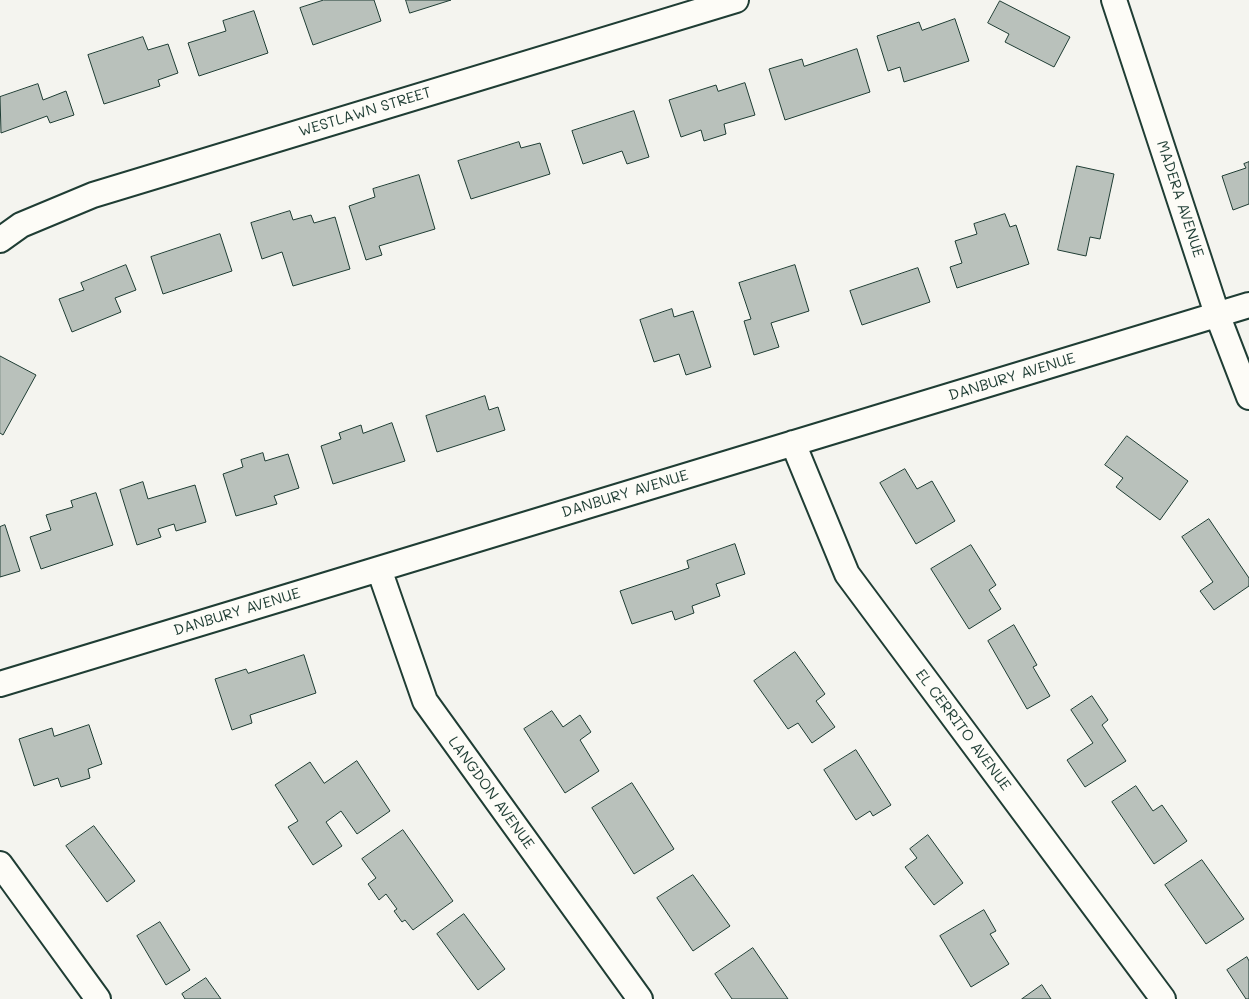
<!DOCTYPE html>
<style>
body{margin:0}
canvas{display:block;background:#f4f4ef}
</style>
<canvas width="1249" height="999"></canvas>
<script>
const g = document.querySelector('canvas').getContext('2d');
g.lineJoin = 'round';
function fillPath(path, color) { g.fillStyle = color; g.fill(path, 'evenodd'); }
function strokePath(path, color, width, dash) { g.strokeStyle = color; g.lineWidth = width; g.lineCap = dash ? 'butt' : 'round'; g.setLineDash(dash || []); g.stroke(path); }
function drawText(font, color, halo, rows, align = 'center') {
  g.font = font + ' Mali,sans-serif'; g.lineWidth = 4.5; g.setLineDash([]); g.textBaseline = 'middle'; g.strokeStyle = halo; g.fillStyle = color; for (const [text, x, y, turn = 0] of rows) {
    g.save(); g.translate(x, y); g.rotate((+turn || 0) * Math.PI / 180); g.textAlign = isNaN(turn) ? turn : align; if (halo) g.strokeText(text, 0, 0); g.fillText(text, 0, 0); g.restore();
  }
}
const building = new Path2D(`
 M324 0H374L381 21 313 45 300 8Z
 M406 0H451L410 13Z
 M1000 1 1070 37 1054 67 1005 42 1009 34 988 23Z
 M254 11 268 53 199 76 188 43 226 31 223 21Z
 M955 19 969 61 904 82 900 67 888 71 877 36 919 22 922 30Z
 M143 37 148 50 168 44 178 73 158 80 160 86 104 104 88 55Z
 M857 49 870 92 785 120 769 69 802 59 804 66Z
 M745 83 755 115 724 124 726 134 704 141 701 130 681 137 669 100 716 85 718 91Z
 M38 84 43 100 66 91 74 115 50 123 47 116 1 133 0 97Z
 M634 111 649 157 627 164 622 151 583 164 572 131Z
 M519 142 521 148 540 143 550 174 471 199 458 161Z
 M1249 162V204L1233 210 1222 176 1246 168 1244 164Z
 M1077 166 1114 174 1100 239 1090 237 1086 256 1058 250Z
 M419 175 435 229 379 246 382 255 366 260 349 206 375 197 373 189Z
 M290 211 293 220 311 215 314 223 335 217 350 269 293 286 282 252 262 259 251 223Z
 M1005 214 1010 227 1016 225 1029 264 957 288 950 267 962 263 955 241 977 234 974 224Z
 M220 234 232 271 163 294 151 257Z
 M126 265 136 290 115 298 121 312 72 332 59 299 84 290 81 283Z
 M795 265 809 311 771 323 779 347 754 355 744 321 751 319 739 283Z
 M918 268 930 302 862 325 850 291Z
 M672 309 674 317 693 311 711 367 686 375 679 354 654 362 640 320Z
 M0 356 36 375 3 435 0 433Z
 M485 396 489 410 498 407 505 430 437 452 426 416Z
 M392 423 405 461 333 484 321 446 341 439 339 433 361 425 363 433Z
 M1127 436 1188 481 1160 520 1116 487 1123 478 1105 465Z
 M263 453 265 461 288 454 299 488 274 496 277 504 236 516 223 474 243 467 241 460Z
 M905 469 917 489 932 481 955 521 916 544 880 483Z
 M143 482 148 499 195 485 206 522 176 531 174 524 158 529 161 537 137 545 120 490Z
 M96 493 113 545 41 569 30 537 51 530 46 515 73 507 71 501Z
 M1209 519 1249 578V586L1214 610 1200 591 1213 582 1182 537Z
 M5 525 20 571 0 577V527Z
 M735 544 745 574 716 584 720 596 692 606 694 613 675 620 672 611 632 624 620 591 689 568 687 561Z
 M971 545 996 585 989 590 1001 609 969 629 931 569Z
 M1014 625 1037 665 1033 667 1050 696 1027 709 988 641Z
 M795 652 825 694 816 701 835 727 812 743 798 723 788 729 754 681Z
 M304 655 316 693 250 715 252 723 232 730 215 679 246 669 248 673Z
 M1092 696 1108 720 1102 725 1126 761 1085 787 1067 760 1093 743 1071 710Z
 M552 711 563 727 580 715 591 732 580 740 599 771 565 793 524 729Z
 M89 725 102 764 88 769 90 778 61 787 58 778 34 786 19 739 52 728 54 736Z
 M856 750 891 805 873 816 870 811 856 820 824 770Z
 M357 761 390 811 357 834 341 811 326 822 342 846 313 865 288 827 298 821 275 785 310 762 324 783Z
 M632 783 674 849 634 874 592 808Z
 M1136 786 1153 811 1162 805 1187 841 1154 864 1112 802Z
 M94 826 135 881 107 902 66 846Z
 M403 830 453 901 413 930 405 920 402 922 394 911 397 909 386 894 379 900 368 884 376 878 362 859Z
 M928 835 963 883 934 905 905 867 917 858 910 849Z
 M1202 860 1244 919 1206 944 1165 885Z
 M693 875 730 926 693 951 657 898Z
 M984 910 996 931 990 934 1009 964 971 987 940 936Z
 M464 914 505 969 478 990 437 934Z
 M160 922 190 970 166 985 137 936Z
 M753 948 788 999H732L715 974Z
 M1247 957 1249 961V999H1246L1227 970Z
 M206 978 221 999H185L182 994Z
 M1042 985 1051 999H1022Z`);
const minor = new Path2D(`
 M1114 0 1217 314 1249 397
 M0 240 21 225 93 195 736 0
 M793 443 847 574 1163 999
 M379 569 425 701 640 999
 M0 684 1249 305
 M0 864 98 999`);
const streetNames = [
 ["WESTLAWN STREET",365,112,-17],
 ["MADERA AVENUE",1180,199,72],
 ["DANBURY AVENUE",1012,377,-17],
 ["DANBURY AVENUE",625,494,-17],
 ["DANBURY AVENUE",237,612,-17],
 ["EL CERRITO AVENUE",963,730,53],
 ["LANGDON AVENUE",491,793,54]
];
fillPath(building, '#b9c1bb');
strokePath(building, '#1f3d34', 1);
strokePath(minor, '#1f3d34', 28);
strokePath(minor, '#fdfcf7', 24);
drawText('15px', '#1f3d34', '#fdfcf7', streetNames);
</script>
